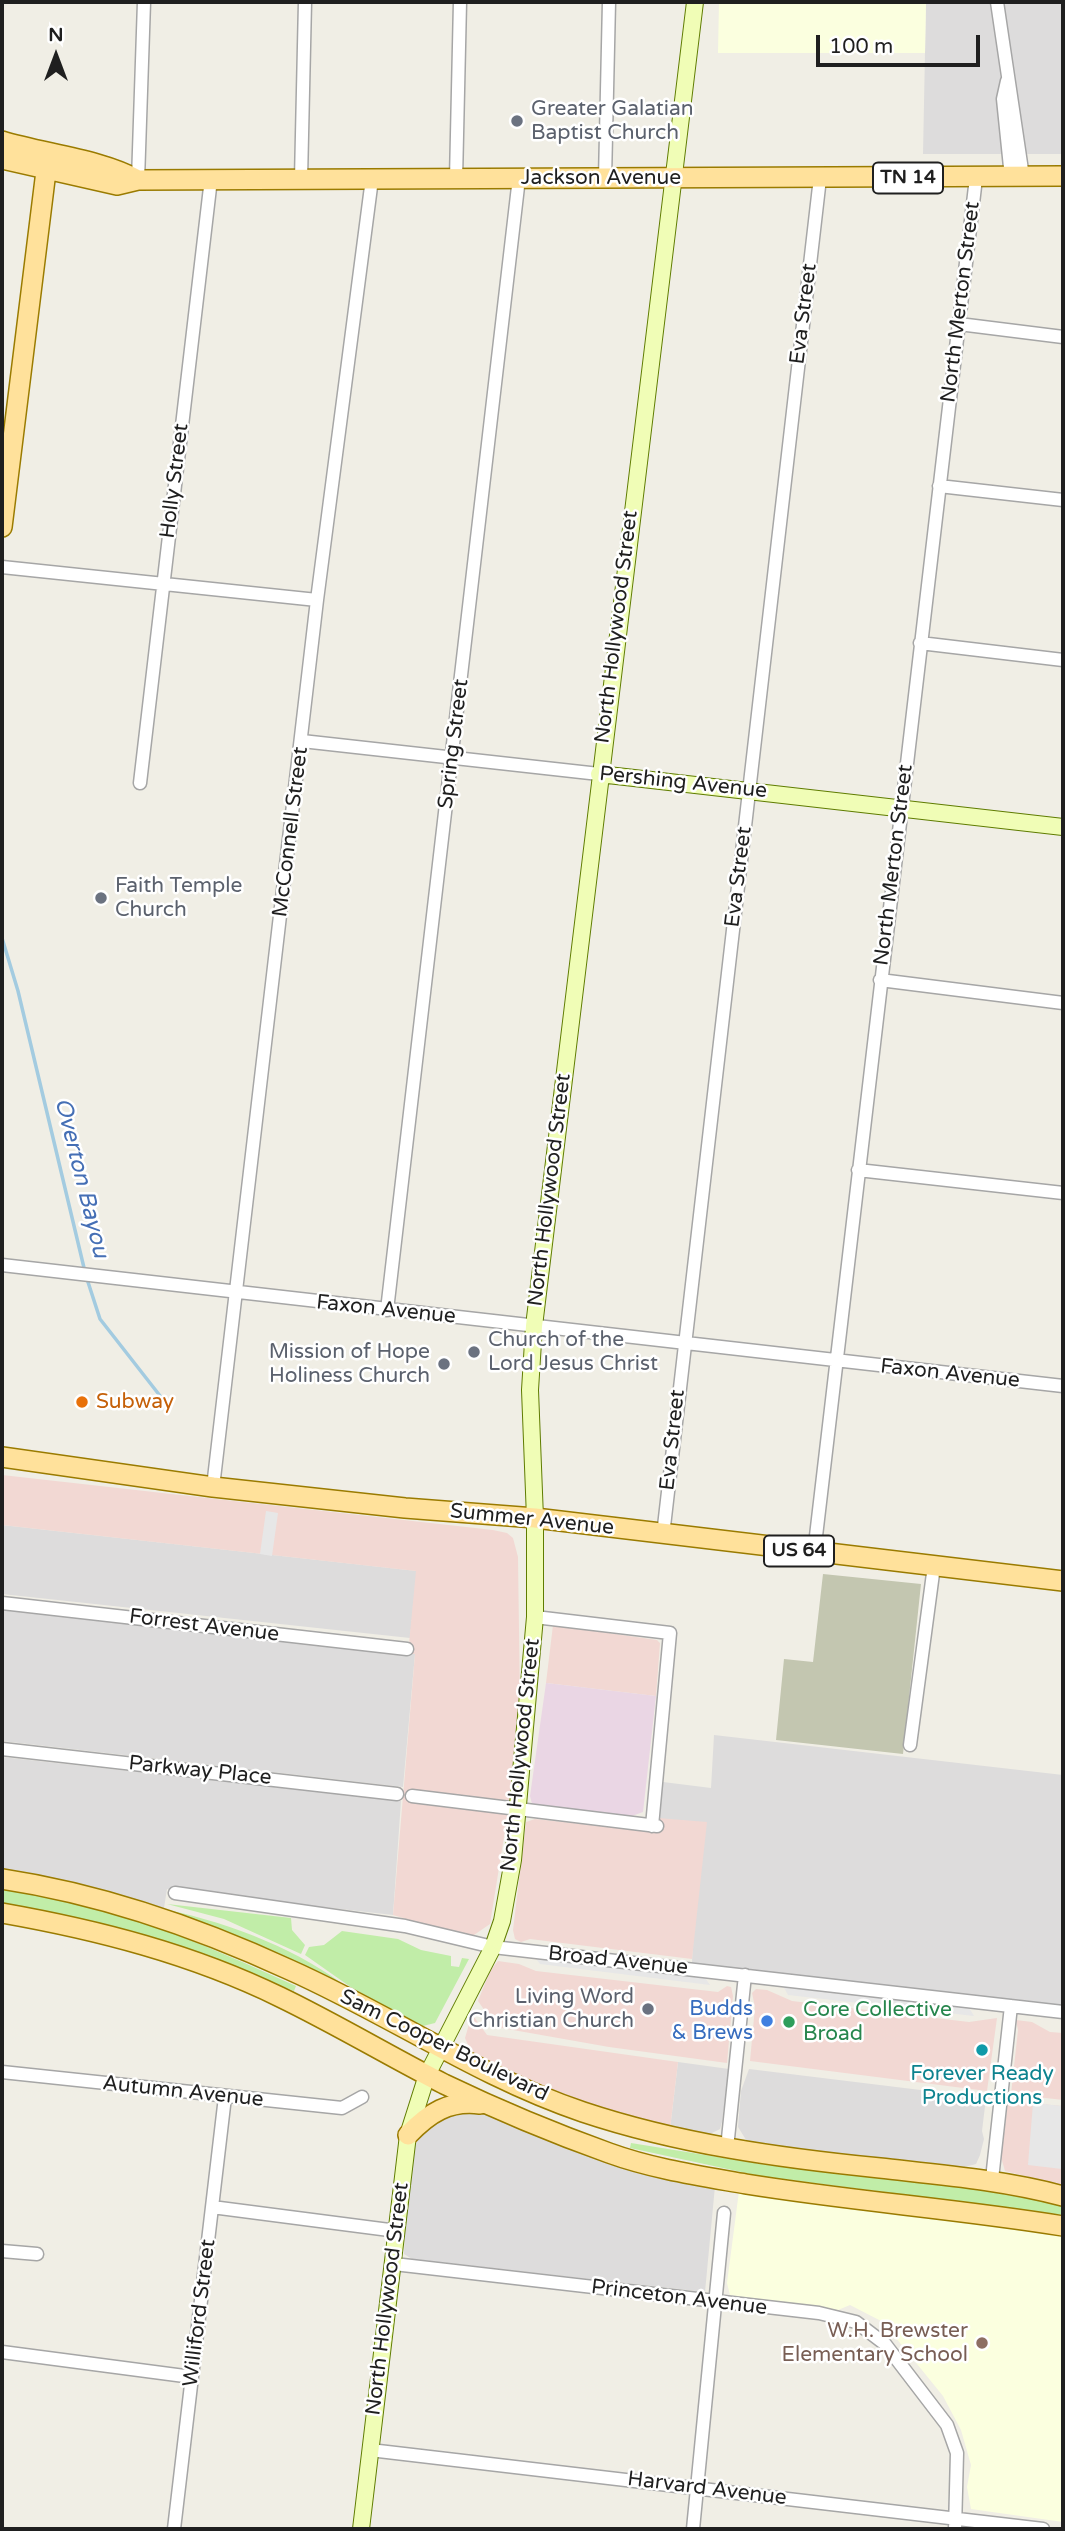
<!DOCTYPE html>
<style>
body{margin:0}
#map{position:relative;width:1065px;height:2531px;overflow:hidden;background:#f0eee5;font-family:"Varela Round",sans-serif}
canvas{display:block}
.frame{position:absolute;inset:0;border:4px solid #1f1f1f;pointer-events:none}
.north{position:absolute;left:21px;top:21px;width:70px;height:70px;-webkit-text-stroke:5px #fff;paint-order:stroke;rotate:0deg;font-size:19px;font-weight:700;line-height:28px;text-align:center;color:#1f1f1f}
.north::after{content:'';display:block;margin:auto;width:24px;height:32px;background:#1f1f1f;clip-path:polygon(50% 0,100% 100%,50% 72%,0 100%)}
.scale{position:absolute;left:816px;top:35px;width:164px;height:32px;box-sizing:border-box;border:4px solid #1f1f1f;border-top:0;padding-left:9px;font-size:21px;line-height:24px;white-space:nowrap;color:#1f1f1f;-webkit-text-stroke:5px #fff;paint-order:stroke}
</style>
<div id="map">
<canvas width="1065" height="2531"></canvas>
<div class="frame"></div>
<div class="north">N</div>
<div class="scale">100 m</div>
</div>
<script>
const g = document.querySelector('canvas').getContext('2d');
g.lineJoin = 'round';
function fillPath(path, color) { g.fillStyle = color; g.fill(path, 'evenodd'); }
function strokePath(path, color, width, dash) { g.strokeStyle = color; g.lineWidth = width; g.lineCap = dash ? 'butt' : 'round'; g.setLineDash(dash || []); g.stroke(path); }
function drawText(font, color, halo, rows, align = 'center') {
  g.font = font + ' "Varela Round",sans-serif'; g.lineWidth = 5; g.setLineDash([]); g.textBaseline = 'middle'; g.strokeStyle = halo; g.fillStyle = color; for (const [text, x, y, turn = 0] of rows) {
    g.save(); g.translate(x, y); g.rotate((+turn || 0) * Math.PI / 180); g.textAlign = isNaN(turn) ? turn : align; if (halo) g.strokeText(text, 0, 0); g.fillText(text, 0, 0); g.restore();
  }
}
const residential = new Path2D(`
 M926 2H1063V154H923Z
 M2 1525 417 1571 410 1638 2 1594Z
 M2 1607 415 1654 403 1787 2 1741Z
 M714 1735 1063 1775V2007L692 1963 693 1935 658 1818 663 1782 711 1788Z
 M2 1757 401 1801 393 1915 167 1889 164 1908 61 1880 2 1869Z
 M678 2062 729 2069 722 2122 720 2129 710 2134 700 2137 670 2129Z
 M749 2069 986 2098 982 2131 984 2139 980 2155 976 2164 961 2168 748 2143 738 2127 741 2091Z
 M471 2108 584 2154 715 2186 705 2292 412 2259 404 2254 408 2170 414 2138 435 2115Z`);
const commercial = new Path2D(`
 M2 1475 493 1530 507 1533 513 1538 518 1557 520 1703 511 1793 490 1924 474 1935H461L393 1915 415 1654H408L416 1571 2 1525Z
 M553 1625 657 1640 660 1643 656 1696 546 1683Z
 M658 1818 707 1822 692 1959 530 1939 521 1942 515 1939 513 1930 526 1822 535 1819 657 1832Z
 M498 1961 519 1964 536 1971 718 1992 727 1986 731 1987 733 1996 727 2063 609 2047 496 2027 478 2001 490 1971Z
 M756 1989 767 1990 792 2001 969 2022 997 2018 987 2091 750 2061 755 2007 752 1993Z
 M472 2014 487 2035 678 2062 670 2129 572 2101 474 2059 465 2038Z
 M1016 2020 1032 2022 1050 2032 1063 2033V2100L1011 2094 1018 2030Z
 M1008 2101 1063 2106 1061 2185 1005 2171 1001 2157Z`);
const industrial = new Path2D(`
 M546 1683 656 1696 643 1812 629 1817 537 1807 532 1804 530 1796Z`);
const education = new Path2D(`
 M719 2H926L925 53H718Z
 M739 2191 1063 2235V2522L971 2509 967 2487 971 2465 961 2430 943 2396 883 2322 850 2305 838 2310 730 2295 727 2283Z`);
const construction = new Path2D(`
 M823 1574 921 1584 903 1754 776 1740 784 1659 813 1662Z`);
const grass = new Path2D(`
 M2 1888C106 1901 201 1943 296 1986L294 1991C199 1952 102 1921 2 1903Z
 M167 1904 291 1918 292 1930 305 1945 301 1954 224 1919Z
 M168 1910C233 1924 300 1950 352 1991Z
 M342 1931 398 1939 421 1950 451 1956V1966L459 1967 462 1958 469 1959 435 2023 423 2026 416 2023 352 1988 305 1955 309 1947 324 1945Z
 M631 2143 767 2165 943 2183 1063 2205V2215L760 2176 630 2148Z`);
const parking = new Path2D(`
 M266 1511 278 1513 272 1556 260 1554Z
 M533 1955 704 1976 710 1985 540 1964Z
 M782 1984 968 2006 974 2016 788 1995Z
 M1033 2103 1063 2106 1062 2169 1028 2165Z`);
const stream = new Path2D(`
 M2 938 18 991 85 1272
 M87 1279 100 1319 168 1406`);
const street = new Path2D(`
 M997 2 1023 177
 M1007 81 1003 99 1011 177
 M301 179 305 2
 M456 179 460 2
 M605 179 609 2
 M138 180 144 2
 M959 324 1063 337
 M939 486 1063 500
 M2 567 317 600
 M920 643 1063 660
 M302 741 599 774
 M140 783 211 179
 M880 980 1063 1003
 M858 1170 1063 1193
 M2 1265 1063 1386
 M387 1310 519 178
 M213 1487 317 600 372 179
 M663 1535 820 178
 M814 1553 976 178
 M2 1603 407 1649
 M535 1617 670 1633 652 1826
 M910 1745 934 1566
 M2 1749 397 1794
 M412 1796 657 1826
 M175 1893 405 1926 493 1947 1063 2012
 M2 2072 342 2108 362 2097
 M727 2148 745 1975
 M992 2179 1011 2006
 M212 2207 397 2231
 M2 2251 37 2254
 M394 2264 819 2313 856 2322 885 2344 947 2425 957 2453 955 2529
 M2 2352 192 2377
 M370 2450 1043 2529
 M174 2529 225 2097
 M693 2529 724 2213`);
const secondary = new Path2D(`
 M599 774 1063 827
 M361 2529 408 2135 427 2075 493 1947 502 1921 513 1860 535 1617V1518L530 1390 534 1326 695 2`);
const primary = new Path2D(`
 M2 141C45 154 100 159 138 180
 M2 159 117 185 138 180 1063 176
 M2 527 48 155
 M2 1457 213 1487 405 1508 535 1518 1063 1581
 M2 1879C101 1894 199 1928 290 1970 389 2014 479 2077 583 2112 679 2144 780 2158 880 2168 942 2175 1003 2180 1063 2196
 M2 1913C98 1930 192 1954 280 1997 336 2024 389 2056 444 2084 498 2110 553 2133 609 2153 653 2169 701 2176 746 2184 851 2201 958 2209 1063 2226
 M408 2135C429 2113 449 2100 480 2104`);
const markers = [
 [517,121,7,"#6b7280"],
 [101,898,7,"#6b7280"],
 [474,1352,7,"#6b7280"],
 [444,1364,7,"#6b7280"],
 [82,1402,7,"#e8710a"],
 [648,2009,7,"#6b7280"],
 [767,2021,7,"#3f7fe0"],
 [789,2022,7,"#2e9e5b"],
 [982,2050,7,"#0f9aa8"],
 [982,2343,7,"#8d6e63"]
];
const shields = [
 [908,178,70],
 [799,1551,70]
];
const shieldNames = [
 ["TN 14",908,178],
 ["US 64",799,1551]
];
const worshipNames = [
 ["Greater Galatian",531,109],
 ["Baptist Church",531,133],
 ["Faith Temple",115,886],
 ["Church",115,910],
 ["Church of the",488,1340],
 ["Lord Jesus Christ",488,1364],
 ["Mission of Hope",430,1352,"right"],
 ["Holiness Church",430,1376,"right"],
 ["Living Word",634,1997,"right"],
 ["Christian Church",634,2021,"right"]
];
const streetNames = [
 ["Jackson Avenue",601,178],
 ["North Merton Street",961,302,-83],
 ["Eva Street",804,314,-83],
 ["Holly Street",175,481,-83],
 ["North Hollywood Street",617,627,-83],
 ["Spring Street",454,744,-83],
 ["Pershing Avenue",683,783,6],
 ["McConnell Street",291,832,-83],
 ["North Merton Street",894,865,-83],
 ["Eva Street",739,877,-83],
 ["North Hollywood Street",550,1190,-83],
 ["Faxon Avenue",386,1310,6],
 ["Faxon Avenue",950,1374,6],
 ["Eva Street",673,1440,-84],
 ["Summer Avenue",532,1520,6],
 ["Forrest Avenue",204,1626,7],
 ["North Hollywood Street",521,1755,-84],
 ["Parkway Place",200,1771,6],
 ["Broad Avenue",618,1961,6],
 ["Sam Cooper Boulevard",444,2046,26],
 ["Autumn Avenue",183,2092,6],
 ["Princeton Avenue",679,2298,7],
 ["North Hollywood Street",388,2299,-83],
 ["Williford Street",200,2313,-83],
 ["Harvard Avenue",707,2489,7]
];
const foodNames = [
 ["Subway",96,1402]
];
const shopNames = [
 ["Budds",753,2009],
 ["& Brews",753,2033]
];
const leisureNames = [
 ["Core Collective",803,2010],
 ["Broad",803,2034]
];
const cultureNames = [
 ["Forever Ready",982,2074],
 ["Productions",982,2098]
];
const educationNames = [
 ["W.H. Brewster",968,2331],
 ["Elementary School",968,2355]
];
const waterNames = [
 ["Overton Bayou",81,1178,76]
];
fillPath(residential, '#dddcdc');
fillPath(commercial, '#f2d8d3');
fillPath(industrial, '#ead6e4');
fillPath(education, '#fbffdf');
fillPath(construction, '#c3c6b0');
fillPath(grass, '#c1eda8');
fillPath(parking, '#e7e7e7');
strokePath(stream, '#a3cbe0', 3.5);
strokePath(street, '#a6a6a6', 15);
strokePath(secondary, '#5f7c00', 18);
strokePath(primary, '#9a7b00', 22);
strokePath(street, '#fff', 12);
strokePath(secondary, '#f0fdb6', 16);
strokePath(primary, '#ffe19b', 19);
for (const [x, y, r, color] of markers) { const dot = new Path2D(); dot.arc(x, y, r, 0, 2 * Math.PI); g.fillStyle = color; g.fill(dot); strokePath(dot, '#fff', 2.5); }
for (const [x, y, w] of shields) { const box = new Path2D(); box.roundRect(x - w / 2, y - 15.5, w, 31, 5); g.fillStyle = '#fff'; g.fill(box); strokePath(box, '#1f1f1f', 2); }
drawText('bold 19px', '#1f1f1f', null, shieldNames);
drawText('21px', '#5b616d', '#fff', worshipNames, 'left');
drawText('21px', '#1f1f1f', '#fff', streetNames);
drawText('21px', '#c56008', '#fff', foodNames, 'left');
drawText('21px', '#366cbe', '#fff', shopNames, 'right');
drawText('21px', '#27864d', '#fff', leisureNames, 'left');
drawText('21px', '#0d838f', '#fff', cultureNames);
drawText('21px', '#785e54', '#fff', educationNames, 'right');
drawText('italic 23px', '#456fb5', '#fff', waterNames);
</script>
